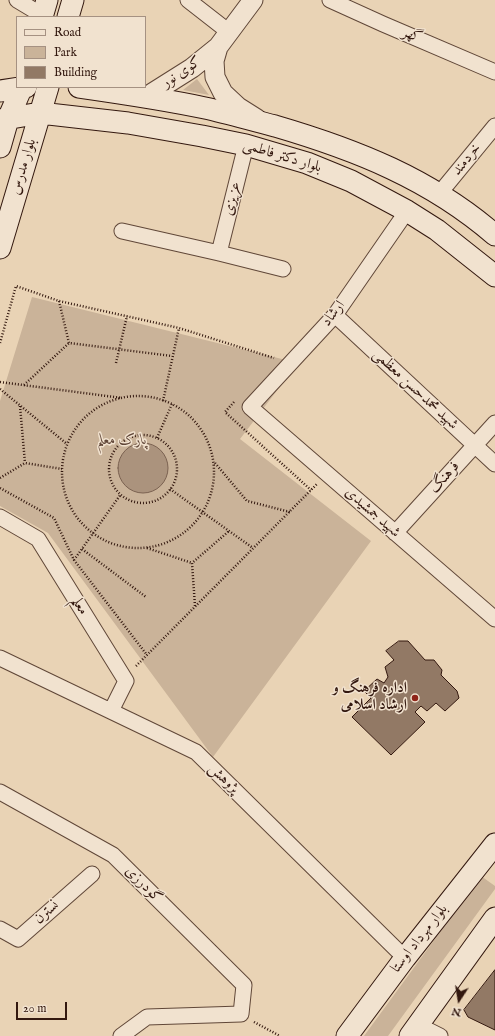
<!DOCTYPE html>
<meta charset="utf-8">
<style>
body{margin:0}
#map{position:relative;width:495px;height:1036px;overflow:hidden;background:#e9d3b5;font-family:"IM FELL English",serif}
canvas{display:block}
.legend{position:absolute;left:16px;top:16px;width:130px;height:72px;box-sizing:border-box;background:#f1e2cf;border:1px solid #a59182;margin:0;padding:5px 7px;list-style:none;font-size:12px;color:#33180f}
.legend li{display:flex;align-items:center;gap:8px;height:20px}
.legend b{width:20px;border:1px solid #a59182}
.north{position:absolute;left:439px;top:980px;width:40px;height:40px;-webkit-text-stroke:3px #f1e2cf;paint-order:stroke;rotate:192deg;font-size:11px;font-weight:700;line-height:16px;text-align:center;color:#33180f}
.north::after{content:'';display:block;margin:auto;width:14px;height:18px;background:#33180f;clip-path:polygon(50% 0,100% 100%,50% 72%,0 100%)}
.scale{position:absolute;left:16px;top:1002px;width:51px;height:18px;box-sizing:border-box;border:2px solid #33180f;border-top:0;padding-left:5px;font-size:12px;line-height:14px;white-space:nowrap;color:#33180f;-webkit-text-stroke:3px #f1e2cf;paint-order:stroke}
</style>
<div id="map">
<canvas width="495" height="1036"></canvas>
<ul class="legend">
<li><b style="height:5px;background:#f1e2cf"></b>Road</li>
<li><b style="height:11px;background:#cab399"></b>Park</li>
<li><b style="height:11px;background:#927965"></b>Building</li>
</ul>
<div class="north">N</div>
<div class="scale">20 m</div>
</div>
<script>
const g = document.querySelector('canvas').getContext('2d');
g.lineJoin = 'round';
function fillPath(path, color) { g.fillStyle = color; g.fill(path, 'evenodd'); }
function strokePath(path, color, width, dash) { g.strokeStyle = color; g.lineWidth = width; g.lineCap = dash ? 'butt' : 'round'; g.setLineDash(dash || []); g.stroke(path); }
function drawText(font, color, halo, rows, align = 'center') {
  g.font = font + ' "IM FELL English",Amiri,serif'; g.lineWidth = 3; g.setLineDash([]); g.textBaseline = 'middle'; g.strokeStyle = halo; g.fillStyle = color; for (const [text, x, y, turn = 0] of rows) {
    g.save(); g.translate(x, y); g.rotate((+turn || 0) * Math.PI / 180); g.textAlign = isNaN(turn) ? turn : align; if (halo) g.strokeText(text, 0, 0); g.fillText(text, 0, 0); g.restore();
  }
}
const green = new Path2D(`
 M197 79 209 95 183 90Z
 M32 297 298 363 240 439 371 541 213 757 48 533 0 506V401Z
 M481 876 495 886V889L388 1036H364Z`);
const water = new Path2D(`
 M118 468a25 25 0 1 1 50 0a25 25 0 1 1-50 0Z`);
const building = new Path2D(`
 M399 641H408L425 660H434L442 670 441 675 457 691 459 698 445 711 436 703 427 711 421 706 415 712 425 722 391 755 352 717 371 698 364 691 377 679 384 683 388 677 385 667 394 660 386 651Z
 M495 970V1030L468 1017 464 1010Z`);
const path = new Path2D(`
 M59 301 69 343 172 356
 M0 343 16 286 59 301 179 328 274 358
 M116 363 127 316
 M0 382 122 398
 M24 385 69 343
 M0 389 67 444
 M62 472a76 76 0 1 1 152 0a76 76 0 1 1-152 0Z
 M163 401 179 328
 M234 402 225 412 311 490
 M20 406 25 463
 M109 469a34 34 0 1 1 68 0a34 34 0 1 1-68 0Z
 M157 438 172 404
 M215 463 247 501 290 512
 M0 478 25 463 62 469
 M0 488 54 518 74 560 147 655
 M170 489 253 548
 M147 548 192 563
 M82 549 146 597
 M74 560 121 494
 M195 606 192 563 229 531
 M136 666 317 484
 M254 1022 280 1036`);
const minor = new Path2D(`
 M17 0 42 15
 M188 0 229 32
 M330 0 383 24 495 72
 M439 194 495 126
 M407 211 335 315 250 407 495 619
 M122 231 219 253 283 269
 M219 253 246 145
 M335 315 495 464
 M0 517 38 539 126 681 111 711
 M395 533 495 423
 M0 658 196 752 405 958
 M0 792 113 855 244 985 241 1014 147 1017 121 1036
 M0 929 18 939 92 874
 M418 1025 440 1036`);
const tertiary = new Path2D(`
 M218 47 214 61 215 77 223 93 238 107 257 119
 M146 97 192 68 218 47 253 0`);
const secondary = new Path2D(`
 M42 17 47 0
 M68 17 73 0
 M79 87C121 93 163 99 205 108 228 113 251 120 275 126 357 150 430 179 495 235
 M0 91 26 87
 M0 120 40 113 128 123 202 136 246 145 307 163 351 181 407 211 437 230 495 276
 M0 147 8 119 22 87
 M0 248 48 87
 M347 1036 405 958 495 844
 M410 1036 495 918`);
const markers = [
 [415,698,4,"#8f2418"]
];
const streetNames = [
 ["گهر",412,36,23],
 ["کوی نور",182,73,-34],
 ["بلوار دکتر فاطمی",282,157,17],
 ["خردمند",467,160,-51],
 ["بلوار مدرس",24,167,-73],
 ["عزیزی",233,199,-76],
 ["ارشاد",334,314,-52],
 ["شهید محمدحسن معظمی",415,390,43],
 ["فرهنگ",445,478,-48],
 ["شهید جمشیدی",372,513,41],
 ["معلم",79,606,58],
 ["پژوهش",223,779,44],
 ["گودرزی",143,885,45],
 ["نسترن",47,913,-41],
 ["بلوار مهرداد اوستا",420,939,-52]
];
const parkNames = [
 ["پارک معلم",122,441]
];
const poiNames = [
 ["اداره فرهنگ و",407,689],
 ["ارشاد اسلامی",407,706]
];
fillPath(green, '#cab399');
fillPath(water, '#ab937d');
strokePath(water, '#7b6251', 1);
fillPath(building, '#927965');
strokePath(building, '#33180f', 1);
strokePath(minor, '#604738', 17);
strokePath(tertiary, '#604738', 21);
strokePath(secondary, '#33180f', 23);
strokePath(path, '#33180f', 2.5, [1, 2]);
strokePath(minor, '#f1e2cf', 15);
strokePath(tertiary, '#f1e2cf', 19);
strokePath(secondary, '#f1e2cf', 21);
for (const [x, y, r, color] of markers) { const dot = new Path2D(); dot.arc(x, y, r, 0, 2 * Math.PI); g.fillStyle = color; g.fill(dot); strokePath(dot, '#f1e2cf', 1.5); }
drawText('15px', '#33180f', '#f1e2cf', streetNames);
drawText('italic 15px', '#604638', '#f1e2cf', parkNames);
drawText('bold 15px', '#33180f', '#f1e2cf', poiNames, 'right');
</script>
